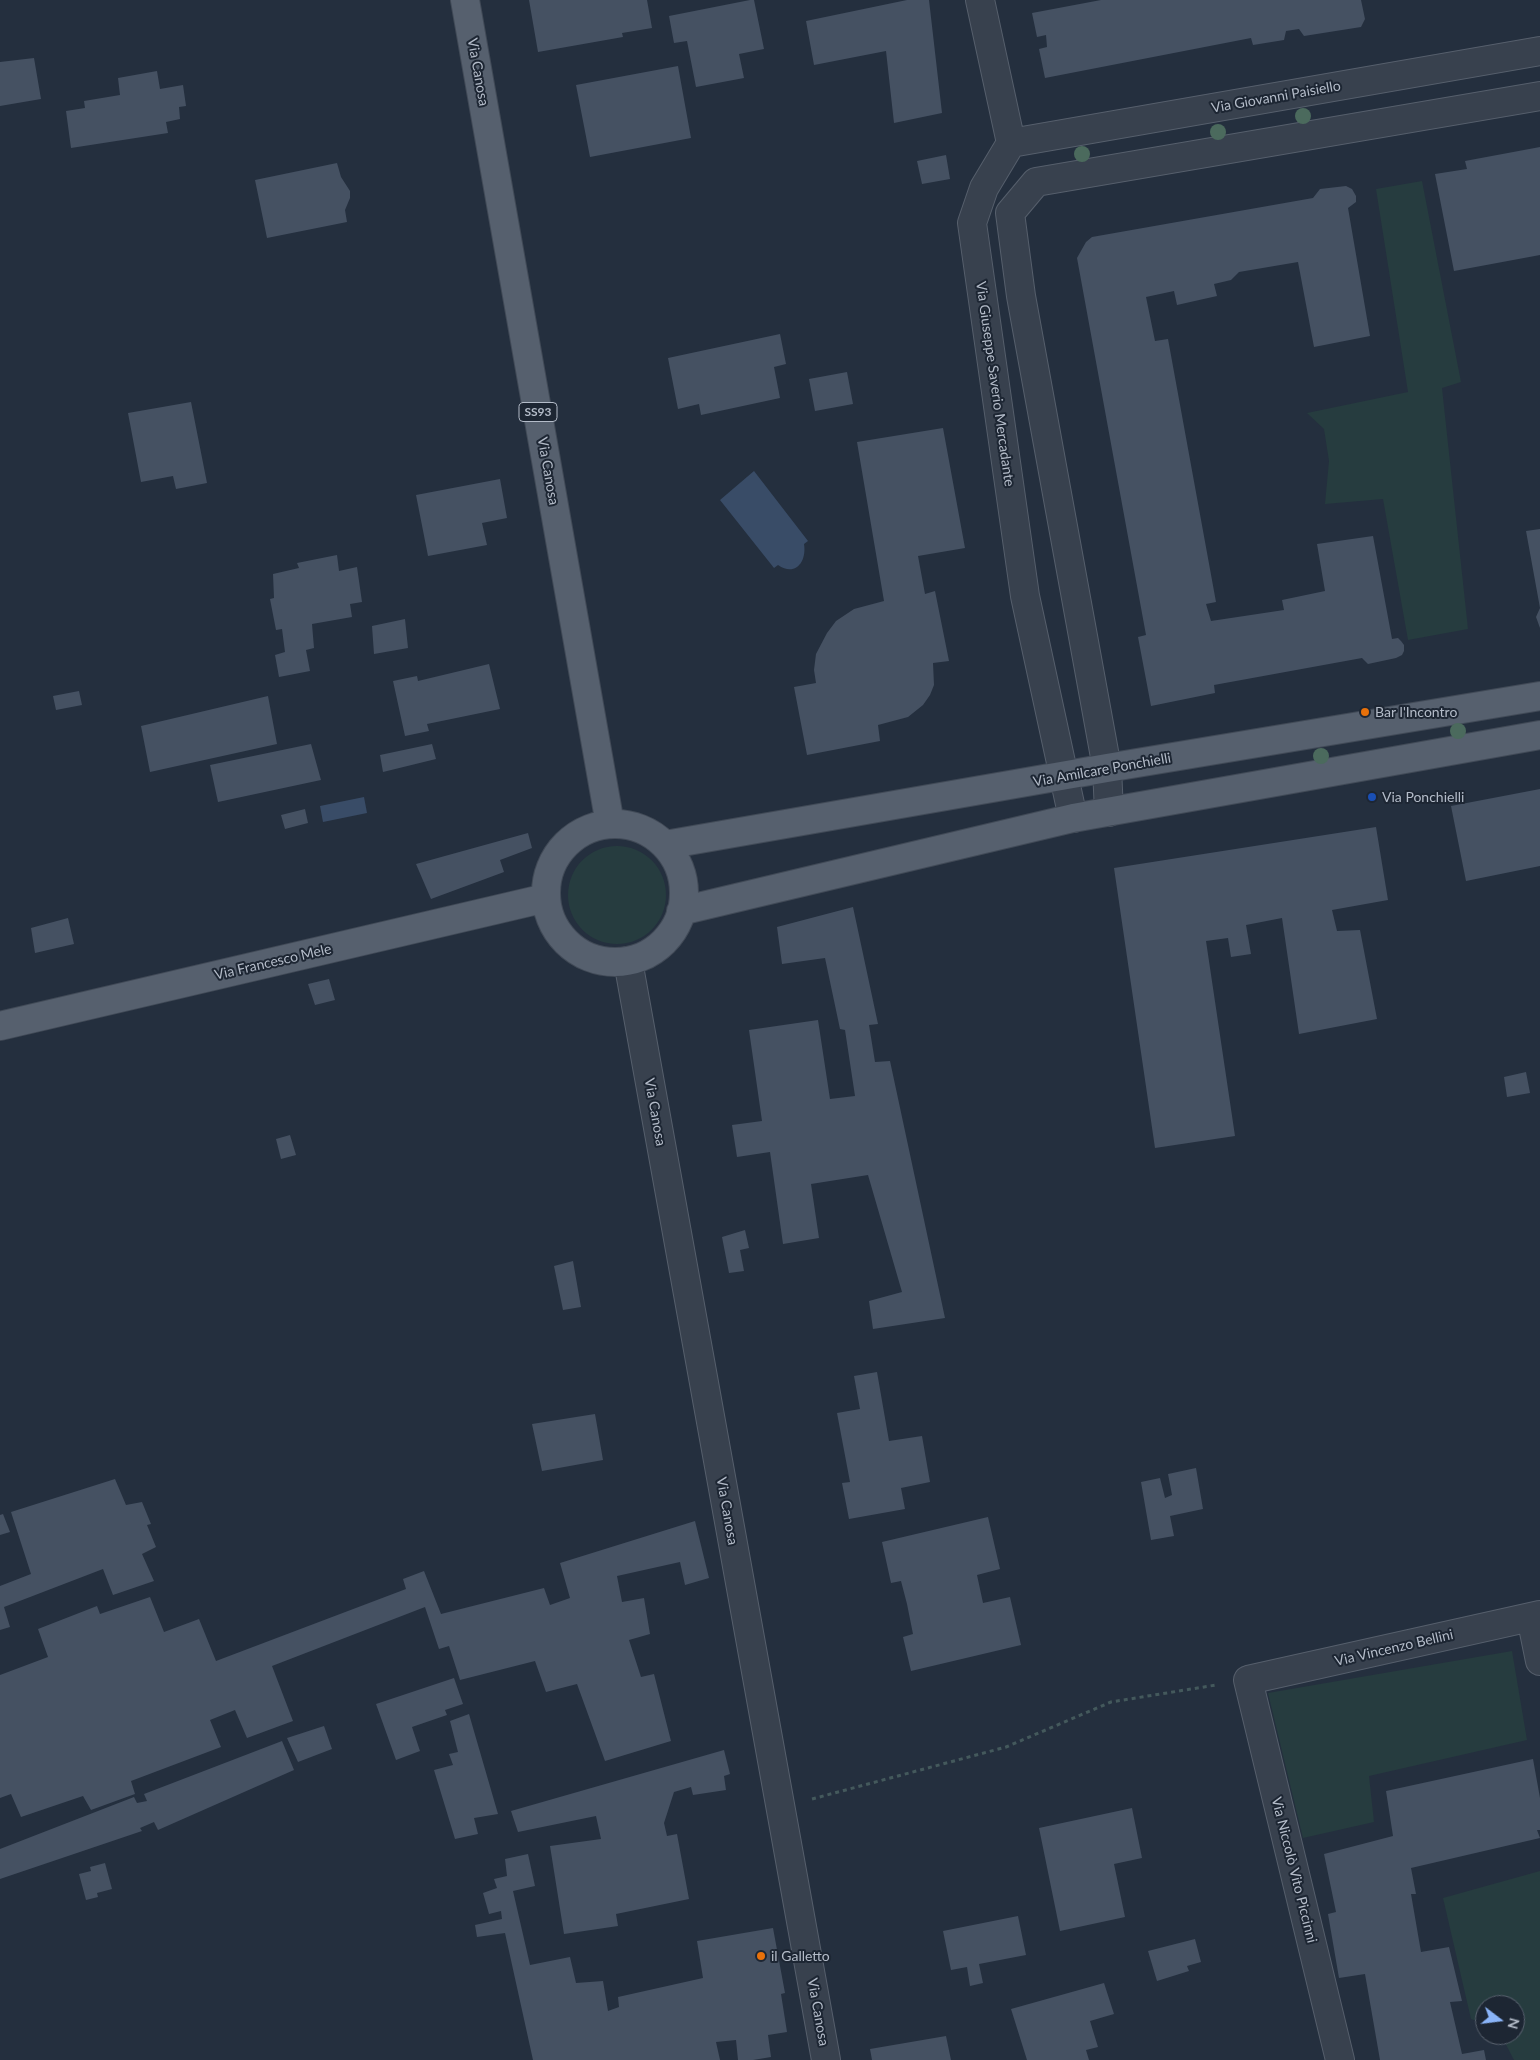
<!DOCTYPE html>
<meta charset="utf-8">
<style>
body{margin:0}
#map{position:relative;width:1540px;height:2060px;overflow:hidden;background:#242f3e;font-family:Lato,sans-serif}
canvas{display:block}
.north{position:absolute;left:1475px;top:1995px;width:50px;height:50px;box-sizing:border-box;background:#1d2633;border:1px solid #59626f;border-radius:50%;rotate:105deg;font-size:14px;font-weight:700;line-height:20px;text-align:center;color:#b4bcc9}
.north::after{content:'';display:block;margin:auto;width:18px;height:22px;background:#8ab4f8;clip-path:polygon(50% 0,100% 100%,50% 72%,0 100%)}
</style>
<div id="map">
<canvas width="1540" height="2060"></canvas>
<div class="north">N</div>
</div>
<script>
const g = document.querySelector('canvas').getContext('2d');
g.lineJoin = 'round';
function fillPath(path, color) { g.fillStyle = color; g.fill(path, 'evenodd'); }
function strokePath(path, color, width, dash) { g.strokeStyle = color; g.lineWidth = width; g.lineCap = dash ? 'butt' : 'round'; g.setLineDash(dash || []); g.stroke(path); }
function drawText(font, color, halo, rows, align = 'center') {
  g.font = font + ' Lato,sans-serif'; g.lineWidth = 4; g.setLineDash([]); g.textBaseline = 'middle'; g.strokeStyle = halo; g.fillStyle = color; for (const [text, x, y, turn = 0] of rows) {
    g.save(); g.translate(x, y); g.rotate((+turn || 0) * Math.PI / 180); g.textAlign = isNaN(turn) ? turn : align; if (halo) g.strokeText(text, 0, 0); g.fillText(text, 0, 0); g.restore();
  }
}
const green = new Path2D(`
 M1422 181 1461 382 1442 388 1468 629 1408 640 1383 499 1325 504 1329 461 1324 429 1307 413 1408 392 1376 189Z
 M568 895a49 49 0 1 1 98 0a49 49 0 1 1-98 0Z
 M1512 1651 1527 1740 1369 1776 1374 1822 1303 1838 1268 1693Z
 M1540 1871V2060H1514L1501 2035H1515V2005H1485V2024L1471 2019 1443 1898Z`);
const water = new Path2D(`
 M754 471 808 541 804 544C807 562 795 577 778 565L774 568 720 500Z
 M364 797 367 813 323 822 320 806Z`);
const building = new Path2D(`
 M529 0H647L652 28 622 33 623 37 538 52Z
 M750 0H754L764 49 739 54 744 78 696 87 687 41 674 43 669 16Z
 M907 0H929L942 113 894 123 886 51 814 65 806 21Z
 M1101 0H1361L1365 19 1361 27 1304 36 1299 29 1286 31 1284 40 1253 45 1251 38 1045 78 1039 49 1047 47 1046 35 1037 37 1032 13Z
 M34 58 41 99 0 106V62Z
 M678 66 691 138 590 157 576 85Z
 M157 71 160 89 183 85 186 106 179 107 180 119 166 122 168 133 71 148 66 111 85 108 84 101 120 95 118 78Z
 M1540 147V255L1454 271 1435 174 1467 169 1465 161Z
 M946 155 950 179 922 184 917 161Z
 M337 163 341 177 350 191V198L345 210 347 222 267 238 255 180Z
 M1346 186 1352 189 1356 196V202L1348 208 1370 336 1314 347 1298 262 1239 272 1231 280 1214 284 1217 296 1177 305 1174 291 1146 297 1155 341 1168 339 1216 602 1206 604 1211 621 1284 610 1282 600 1325 591 1317 544 1373 536 1392 639 1398 638 1401 641 1404 645V651L1402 655 1396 658 1368 664 1362 658 1214 685 1215 693 1151 706 1138 637 1146 635 1077 258 1086 242 1092 237 1313 198 1320 189Z
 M780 334 786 364 774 367 780 398 701 415 699 404 678 409 668 358Z
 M847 372 853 404 815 411 809 379Z
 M191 402 207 483 176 489 173 476 141 482 128 413Z
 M943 428 965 548 918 556 925 594 935 591 949 661 933 663 934 685 930 695 923 705 908 717 878 725 880 741 807 755 794 687 816 683 814 670 816 654 827 633 836 621 854 609 884 601 857 442Z
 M500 479 507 518 482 523 487 545 428 556 416 495Z
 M1540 529V628L1536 617 1540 608 1526 531Z
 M337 555 339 571 357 567 362 602 350 604 352 617 312 624 314 648 306 650 310 671 279 677 275 655 285 652 282 629 276 630 270 599 274 598 273 574 299 568 297 563Z
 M405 619 408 648 374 654 372 626Z
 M489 664 500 709 427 724 429 731 405 736 393 681 417 676 418 681Z
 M79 691 82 705 56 710 53 696Z
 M268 696 277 744 150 772 141 726Z
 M311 744 321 780 218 802 210 765Z
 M432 744 436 759 383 772 380 755Z
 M1540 789V866L1466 881 1451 806Z
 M305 809 308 823 285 829 281 815Z
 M1376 827 1388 900 1332 910 1337 931 1360 930 1377 1019 1299 1034 1282 918 1246 925 1251 954 1231 957 1228 938 1206 941 1235 1136 1155 1148 1114 868Z
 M528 833 532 848 500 860 504 872 431 899 416 864Z
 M853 907 878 1024 869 1025 875 1062 890 1061 945 1318 873 1329 869 1301 902 1292 868 1175 811 1184 819 1238 783 1244 770 1152 737 1157 732 1125 762 1121 749 1030 818 1020 830 1099 855 1096 845 1030 840 1029 825 958 782 964 777 927Z
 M68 918 74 944 35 953 31 928Z
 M329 979 335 1000 315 1005 308 984Z
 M1526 1072 1530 1093 1507 1097 1504 1077Z
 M290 1135 296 1155 281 1159 276 1139Z
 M745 1230 749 1248 740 1250 744 1271 729 1273 722 1237Z
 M573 1261 581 1307 563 1310 554 1266Z
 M877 1372 889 1441 922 1436 930 1482 901 1488 905 1509 849 1519 842 1483 850 1482 837 1413 860 1409 854 1376Z
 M595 1414 603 1460 542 1471 532 1424Z
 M1196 1468 1203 1509 1170 1516 1174 1536 1151 1540 1141 1482 1160 1478 1165 1498 1172 1495 1168 1474Z
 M115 1479 126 1505 142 1502 151 1524 147 1525 156 1547 142 1554 154 1581 113 1595 103 1569 4 1607 10 1627 0 1630V1586L31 1574 11 1512Z
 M3 1514 10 1532 0 1535V1515Z
 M988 1517 1000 1569 977 1575 983 1603 1010 1597 1021 1645 911 1671 903 1637 913 1634 907 1604 901 1581 891 1583 882 1542Z
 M695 1521 709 1578 685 1585 680 1562 617 1576 622 1602 644 1598 650 1634 629 1640 641 1677 654 1674 671 1741 605 1761 577 1684 546 1692 535 1661 460 1680 449 1646 439 1649 425 1607 272 1666 293 1721 247 1738 235 1710 210 1720 221 1747 131 1781 135 1794 91 1810 83 1796 21 1817 11 1794 0 1798V1675L48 1657 38 1629 97 1606 100 1614 150 1597 164 1632 199 1619 216 1661 406 1589 403 1579 424 1571 441 1614 544 1588 550 1605 570 1598 560 1563Z
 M454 1678 463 1704 445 1710 447 1715 412 1727 420 1751 396 1760 376 1704Z
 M469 1714 498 1814 474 1818 478 1834 455 1839 434 1770 453 1765 449 1754 458 1752 450 1721Z
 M324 1726 332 1749 298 1762 287 1738Z
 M282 1741 294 1770 158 1830 154 1822 140 1828 142 1831 0 1879V1849L134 1797 137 1803 147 1801 144 1794Z
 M724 1750 730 1774 724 1776 726 1790 693 1795 691 1787 674 1792 664 1823 667 1836 677 1834 689 1899 616 1914 618 1926 564 1934 550 1846 601 1839 596 1816 518 1832 511 1811Z
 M1533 1759 1540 1798V1830H1537L1540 1838 1411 1868 1416 1894H1411L1421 1952 1449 1947 1462 2001 1450 2002 1462 2054 1484 2050 1486 2060H1380L1365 1974 1339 1978 1328 1914 1336 1912 1324 1854 1393 1836 1386 1791Z
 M1132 1808 1142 1858 1114 1864 1125 1917 1060 1931 1039 1828Z
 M528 1854 535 1886 513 1891 530 1965 570 1957 576 1983 603 1981 608 2011 619 2007 618 1997 703 1978 697 1941 773 1928 785 1993 781 1994 787 2032 768 2035 771 2057 753 2060H738L736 2040 716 2042 720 2060H533L505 1933 477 1937 475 1925 502 1919 501 1911 489 1914 483 1893 497 1888 494 1879 507 1876 505 1859Z
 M105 1863 112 1889 97 1893 98 1897 86 1900 79 1874 91 1871 90 1867Z
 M1018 1916 1026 1955 979 1964 983 1983 970 1986 967 1967 951 1970 943 1931Z
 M1195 1939 1201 1962 1187 1966 1189 1971 1157 1981 1148 1951Z
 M1104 1983 1114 2014 1090 2021 1098 2047 1086 2050 1089 2060H1027L1011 2009Z
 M946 2036 951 2060H872L870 2049Z`);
const path = new Path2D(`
 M812 1799 1006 1747 1111 1702 1216 1685`);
const minor = new Path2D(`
 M980 0 1011 143 984 188 972 223 1025 596 1073 818
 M1011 143 1540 51
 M1109 812 1107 768 1021 296 1010 213 1036 182 1540 96
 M628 961 826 2060
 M1531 1617 1540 1661
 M1340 2060 1248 1680 1540 1615`);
const major = new Path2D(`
 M465 0 610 824
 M546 893a69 69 0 1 1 138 0a69 69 0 1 1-138 0Z
 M665 845 1107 768 1540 696
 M681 911 1073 818 1540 735
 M0 1026 546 898`);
const trees = [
 [1303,116],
 [1218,132],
 [1082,154],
 [1458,731],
 [1321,756]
];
const markers = [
 [1365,712,5,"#e8710a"],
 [1372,797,5,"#1a4fb4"],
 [761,1956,5,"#e8710a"]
];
const shields = [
 [538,412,38]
];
const shieldNames = [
 ["SS93",538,412]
];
const streetNames = [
 ["Via Canosa",478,72,80],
 ["Via Giovanni Paisiello",1276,97,-10],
 ["Via Giuseppe Saverio Mercadante",995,384,82],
 ["Via Canosa",548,471,80],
 ["Via Amilcare Ponchielli",1102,770,-10],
 ["Via Francesco Mele",273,962,-13],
 ["Via Canosa",655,1112,80],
 ["Via Canosa",727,1511,80],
 ["Via Vincenzo Bellini",1394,1648,-13],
 ["Via Niccolò Vito Piccinni",1294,1870,76],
 ["Via Canosa",818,2012,80]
];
const poiNames = [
 ["Bar l'Incontro",1375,712],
 ["Via Ponchielli",1382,797],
 ["il Galletto",771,1956]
];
fillPath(green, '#263c3f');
fillPath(water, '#394c67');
fillPath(building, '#455162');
strokePath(minor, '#565f6c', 30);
strokePath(major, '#414a57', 30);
strokePath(path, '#44595c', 3, [4, 4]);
strokePath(minor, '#38414e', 28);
strokePath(major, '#56606e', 28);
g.fillStyle = '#4b6a5d';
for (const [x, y] of trees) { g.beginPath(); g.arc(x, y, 8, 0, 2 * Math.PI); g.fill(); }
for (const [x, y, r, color] of markers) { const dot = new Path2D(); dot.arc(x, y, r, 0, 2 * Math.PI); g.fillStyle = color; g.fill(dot); strokePath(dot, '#1d2633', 2); }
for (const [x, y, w] of shields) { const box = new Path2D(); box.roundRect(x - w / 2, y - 9.5, w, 19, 4); g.fillStyle = '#1d2633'; g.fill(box); strokePath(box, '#b4bcc9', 1); }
drawText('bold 12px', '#b4bcc9', null, shieldNames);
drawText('14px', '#b4bcc9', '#1d2633', streetNames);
drawText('14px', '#b4bcc9', '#1d2633', poiNames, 'left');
</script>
